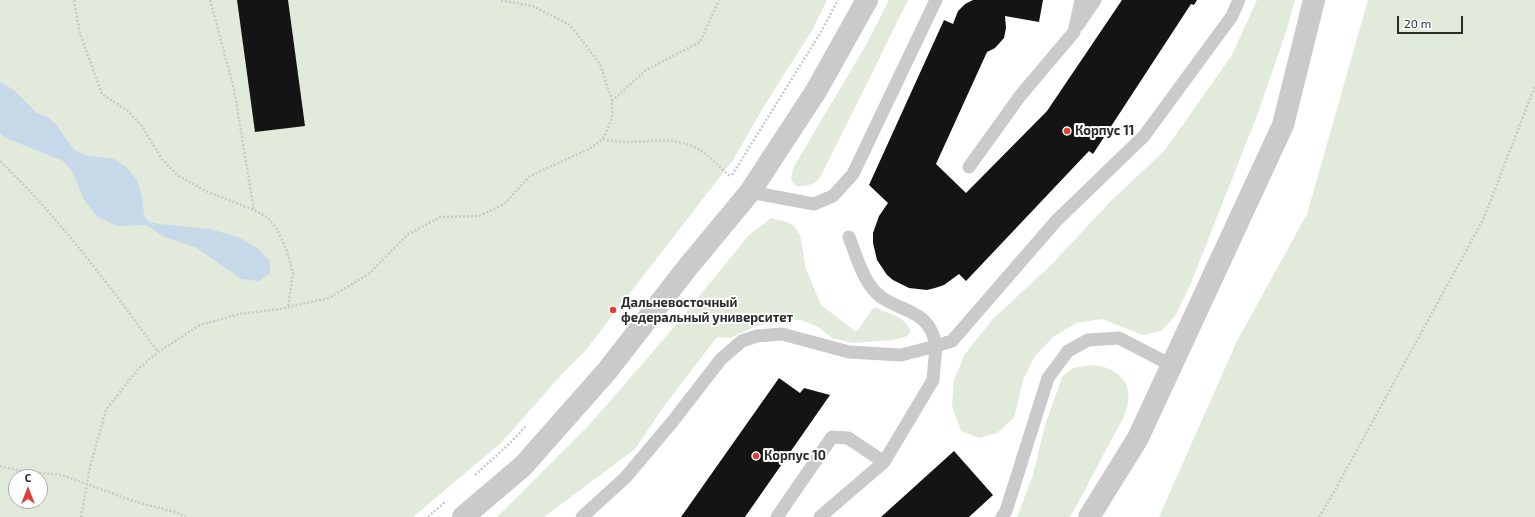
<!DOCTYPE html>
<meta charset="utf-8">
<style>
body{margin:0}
#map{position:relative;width:1535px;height:517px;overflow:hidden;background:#fff;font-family:"Exo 2",sans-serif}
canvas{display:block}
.north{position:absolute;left:8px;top:469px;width:40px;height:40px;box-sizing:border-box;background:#fff;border:1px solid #ababab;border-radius:50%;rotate:0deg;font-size:11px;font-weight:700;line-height:16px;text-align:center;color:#2d2d2d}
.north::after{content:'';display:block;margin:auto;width:14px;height:18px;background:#de3f35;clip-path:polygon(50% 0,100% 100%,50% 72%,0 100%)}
.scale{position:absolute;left:1397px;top:16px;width:66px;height:18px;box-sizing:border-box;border:2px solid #2d2d2d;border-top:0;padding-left:5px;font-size:12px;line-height:14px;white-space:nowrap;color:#2d2d2d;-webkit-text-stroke:3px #fff;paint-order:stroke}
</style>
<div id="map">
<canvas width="1535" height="517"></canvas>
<div class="north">С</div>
<div class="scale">20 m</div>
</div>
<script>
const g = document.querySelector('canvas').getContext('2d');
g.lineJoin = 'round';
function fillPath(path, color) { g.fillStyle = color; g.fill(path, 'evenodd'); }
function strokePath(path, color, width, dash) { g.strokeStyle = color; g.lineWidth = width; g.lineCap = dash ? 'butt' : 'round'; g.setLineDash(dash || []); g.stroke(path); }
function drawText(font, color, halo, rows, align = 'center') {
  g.font = font + ' "Exo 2",sans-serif'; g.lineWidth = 4; g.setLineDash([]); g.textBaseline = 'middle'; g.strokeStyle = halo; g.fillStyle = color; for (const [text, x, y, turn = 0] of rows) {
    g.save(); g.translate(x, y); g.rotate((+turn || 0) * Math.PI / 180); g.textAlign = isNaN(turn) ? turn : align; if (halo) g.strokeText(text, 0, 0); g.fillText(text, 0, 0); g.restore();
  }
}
const green = new Path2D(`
 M0 0H827L813 29 766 103 733 160 585 351 562 374 502 442 413 517H0ZM16 477H40V501H16Z
 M889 0H908L820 178C813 185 806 187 796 186L791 180 793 168 866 45Z
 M1257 0H1295L1287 29 1258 113 1191 283 1176 315 1161 331 1143 335 1102 319 1076 323 1053 337 1035 356 1023 380 1014 418 997 433 979 438 961 431 952 406 954 380 965 354 993 319 1050 266 1110 202 1165 150 1232 55Z
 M1368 0H1535V517H1159L1237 341 1307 214Z
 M771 218 787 222 794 226 800 235 806 269 821 305 855 331 858 330 873 308H877C890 314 906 317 911 332L905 337 892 340 853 343 832 338 818 327 801 320 790 319 777 324 758 325 730 338 717 337 664 406 635 449 544 517H497L590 424 670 332 749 235Z
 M1092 365C1112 366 1133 379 1128 403 1126 417 1115 432 1109 444 1096 468 1084 493 1070 517H1017L1033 475 1045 425 1063 375 1073 368Z`);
const water = new Path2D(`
 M0 82 14 90 37 113 47 117 55 123 74 150 85 155 114 159 126 167 137 180 142 197 144 216 149 222 159 224 210 229 238 237 259 249 270 261V273L259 281 241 279 197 248 164 237 147 225 116 226 97 216 84 200 72 171 63 161 6 138 0 133Z`);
const building = new Path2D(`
 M237 0H288L305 126 255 132Z
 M973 0H1043L1039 22 1005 16 1006 28 1004 38 995 48 987 52 936 164 966 193 1047 111 1122 0H1197L1194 5 1191 4 1093 154 1089 151 966 281 959 274 944 285 935 288 927 290 909 288 893 280 887 275 877 260 873 243V233L879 216 888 203 869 185 944 20 953 24 958 11 965 4Z
 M779 378 800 393 804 388 830 395 745 517H681Z
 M954 451 993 495 969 517H881Z`);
const path = new Path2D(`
 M74 0 80 34 102 94 128 111 141 125 162 159 177 175 206 191 254 210 267 217 277 229 287 251 293 273 288 308
 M210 0 234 89 254 210
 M612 101 646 70 700 42 719 0
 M603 139C633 148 669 132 698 149 710 156 720 168 731 177
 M0 161C60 219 109 285 158 352
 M732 175 821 32 838 0
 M0 466 21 471 62 475 136 502 175 512 186 517
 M475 475 508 445 526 426
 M81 517 90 467 106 410 138 369 158 352 200 325 239 314 280 309 329 298 370 273 407 235 440 217 479 216 504 204 530 176 589 149 603 139 612 118V101L600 64 570 25 533 6 499 0
 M428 517 446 501
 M1319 517 1334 492 1483 220 1535 86`);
const lane = new Path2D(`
 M1078 25 1095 0
 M969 167 1020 96 1074 32 1081 0
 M750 192 814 204 833 196 853 174 936 0
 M849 237C857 257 863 283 881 297 904 313 930 310 936 346L952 341 1056 221 1144 136 1232 16 1239 0
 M582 517 626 477 673 421 721 359 742 341 757 336 782 334 849 352 901 355 936 346 933 380 884 462 820 517
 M777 517 832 437 848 438 884 462
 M1002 517 1006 511 1048 378 1068 351 1088 340 1119 338 1171 365`);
const street = new Path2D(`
 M463 517 523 466 607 371 687 268 750 192 816 91 867 0
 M1089 517 1138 438 1283 125 1314 0`);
const markers = [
 [1067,131,4,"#de3f35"],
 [613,310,4,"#de3f35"],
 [756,456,4,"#de3f35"]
];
const poiNames = [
 ["Корпус 11",1075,131],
 ["Дальневосточный",621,303],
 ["федеральный университет",621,318],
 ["Корпус 10",764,456]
];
fillPath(green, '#e1eadb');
fillPath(water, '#c7d8e9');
fillPath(building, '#141414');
strokePath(path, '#cacaca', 2.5, [2, 2]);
strokePath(lane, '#cacaca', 13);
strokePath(street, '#cacaca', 22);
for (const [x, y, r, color] of markers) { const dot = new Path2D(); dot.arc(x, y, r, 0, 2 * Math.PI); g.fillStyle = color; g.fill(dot); strokePath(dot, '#fff', 1.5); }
drawText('bold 13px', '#2d2d2d', '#fff', poiNames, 'left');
</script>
